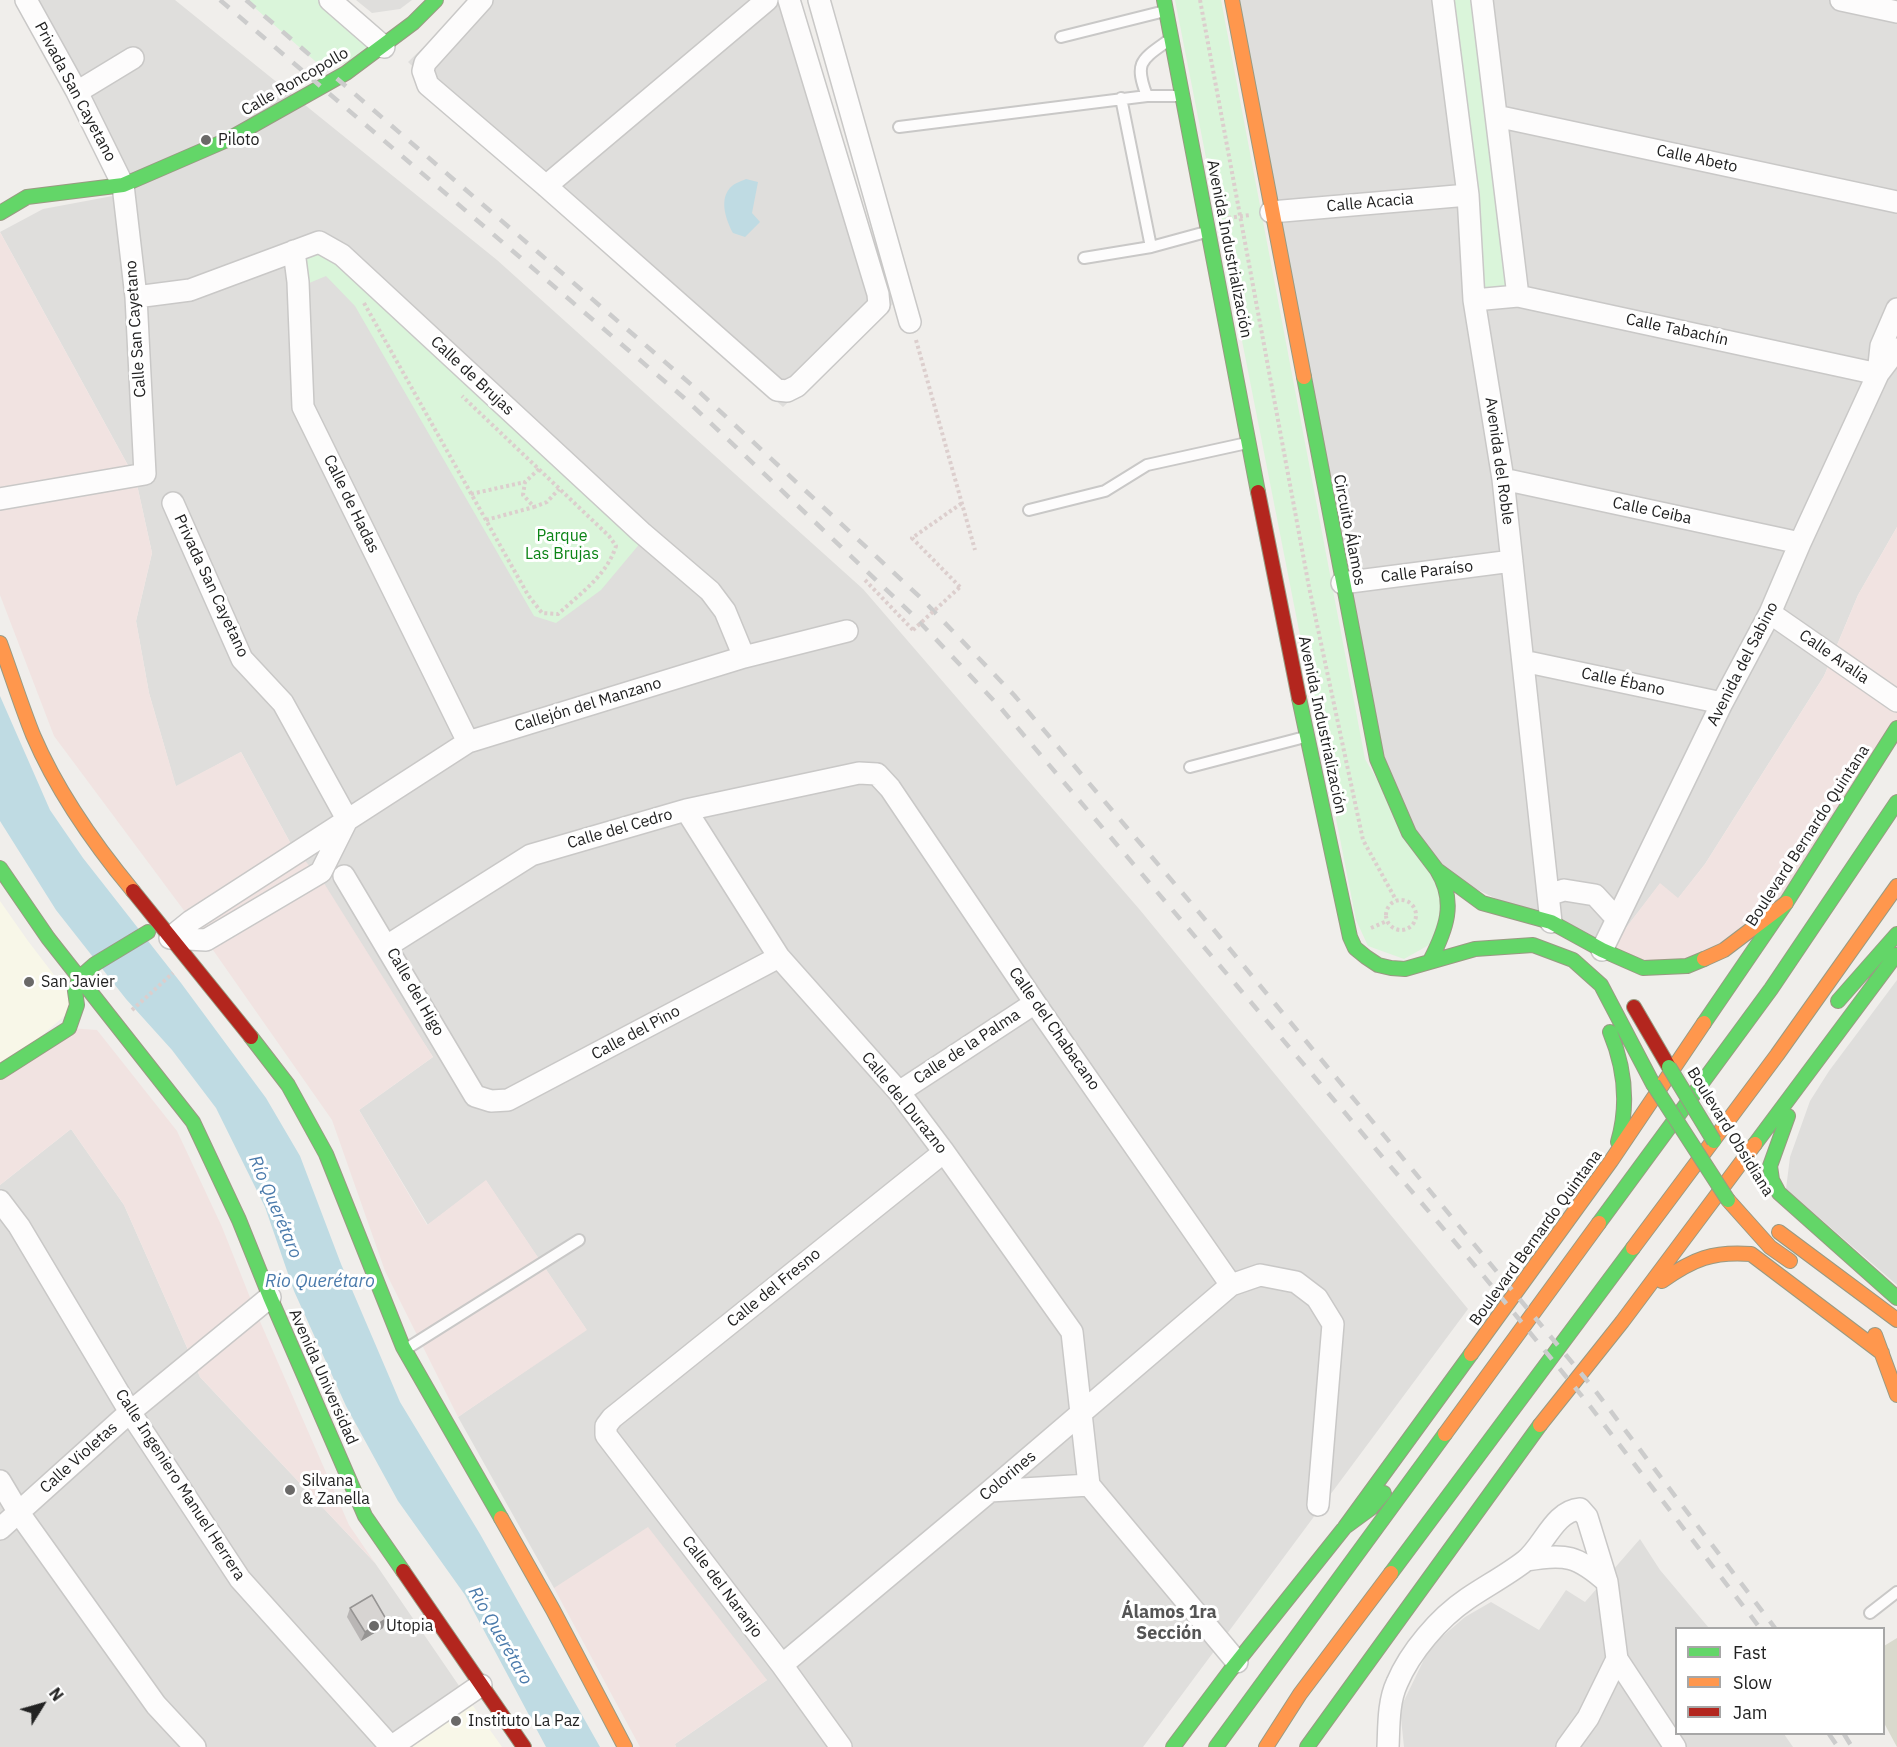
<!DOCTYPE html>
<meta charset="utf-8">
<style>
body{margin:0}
#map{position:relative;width:1897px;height:1747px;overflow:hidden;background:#f0eeeb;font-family:"IBM Plex Sans",sans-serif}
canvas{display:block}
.legend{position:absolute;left:1675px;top:1627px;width:210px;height:108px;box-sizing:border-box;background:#fff;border:2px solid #a7a7a7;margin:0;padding:8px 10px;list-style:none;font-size:18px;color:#222}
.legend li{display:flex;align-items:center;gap:12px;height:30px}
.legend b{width:30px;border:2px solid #a7a7a7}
.north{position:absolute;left:12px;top:1675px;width:60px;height:60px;-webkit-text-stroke:4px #fff;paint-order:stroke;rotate:53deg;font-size:16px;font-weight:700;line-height:24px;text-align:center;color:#222}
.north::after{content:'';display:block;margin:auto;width:21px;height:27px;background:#222;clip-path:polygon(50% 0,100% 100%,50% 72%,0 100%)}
</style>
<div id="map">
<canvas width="1897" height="1747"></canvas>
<ul class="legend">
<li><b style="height:8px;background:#63d668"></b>Fast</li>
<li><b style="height:8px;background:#ff974d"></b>Slow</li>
<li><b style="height:8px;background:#b3261e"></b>Jam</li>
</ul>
<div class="north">N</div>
</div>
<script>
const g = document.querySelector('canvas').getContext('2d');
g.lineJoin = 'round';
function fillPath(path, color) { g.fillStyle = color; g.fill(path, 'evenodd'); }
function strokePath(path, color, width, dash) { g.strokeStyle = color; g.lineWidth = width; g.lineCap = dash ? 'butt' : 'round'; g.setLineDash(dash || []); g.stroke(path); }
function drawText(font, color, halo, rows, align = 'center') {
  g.font = font + ' "IBM Plex Sans",sans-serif'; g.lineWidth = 6; g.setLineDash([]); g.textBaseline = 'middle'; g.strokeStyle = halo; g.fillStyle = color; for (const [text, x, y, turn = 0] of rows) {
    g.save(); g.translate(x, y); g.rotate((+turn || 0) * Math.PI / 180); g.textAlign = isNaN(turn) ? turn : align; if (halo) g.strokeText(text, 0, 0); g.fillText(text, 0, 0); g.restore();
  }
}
const residential = new Path2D(`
 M28 0H175L497 260 863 589 1140 910 1468 1309 1143 1747H676L675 1744 767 1680 554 1588 458 1417 586 1329 486 1181 428 1225 359 1110 433 1057 292 846 241 752 176 787 149 693 136 621 152 553 136 480 0 232 43 209 134 192Z
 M356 0H412L400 9 372 13Z
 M470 0H801L893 304 783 407 542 192 408 62 469 3Z
 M1232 0H1897V527L1858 595 1824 676 1705 864 1678 899 1660 884 1622 933 1610 954 1437 870 1377 759Z
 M1897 980V1285L1786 1189 1790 1157 1810 1101 1829 1071Z
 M71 1129 124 1205 200 1377 375 1563 466 1696 391 1747H0V1185Z
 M1640 1539 1660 1570 1709 1628H1676V1734H1784L1793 1747H1404L1400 1709 1430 1647 1465 1617 1491 1602 1539 1630 1566 1590 1585 1602Z`);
const commercial = new Path2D(`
 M0 232 136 480 152 553 136 621 149 693 176 786 241 752 292 846 322 880 433 1057 359 1110 427 1225 486 1180 587 1330 458 1417 385 1271 332 1120 206 940 54 736 0 595Z
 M1897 527V728L1786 903 1687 966 1610 954 1622 933 1660 883 1678 898 1705 864 1824 676 1858 595Z
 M69 1028 97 1030 177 1131 222 1227 255 1310 349 1525 375 1563 200 1377 124 1205 71 1129 0 1185V1072Z
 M648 1527 767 1680 675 1744 676 1747H640L554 1588Z`);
const education = new Path2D(`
 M0 901 28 941 77 1005 0 1072Z
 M466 1696 502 1747H391Z`);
const construction = new Path2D(`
 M1897 1638V1747L1884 1723V1646Z`);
const park = new Path2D(`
 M246 0H330L384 47 328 70 315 61Z
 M1175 0H1221L1365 759 1442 890 1436 941 1404 959 1368 946 1356 920Z
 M1443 0H1482L1518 296 1474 300Z
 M318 244 642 541 601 590 556 623 534 616 355 306 326 276 290 291 310 247Z`);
const water = new Path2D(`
 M746 179 758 182 752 213 760 222 745 237 733 233C726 220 718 198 732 186 735 183 742 181 746 179Z
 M0 696 50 810 83 858 181 983 266 1098 300 1156 341 1264 400 1402 480 1534 600 1747H546L465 1595 398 1501 346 1406 294 1291 265 1207 216 1108 172 1050 126 999 56 910 0 821Z`);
const path = new Path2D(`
 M1200 0 1309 587 1363 840 1396 900
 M1228 218 1250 215
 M364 303 528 595 542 613 558 614C580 594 607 575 616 546L609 536 462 396
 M916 340 975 550
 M539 469 525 482 523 495 534 507 547 502 559 489
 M471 494 525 482
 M486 520 534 507
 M865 580 913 630
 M960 587 912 538 962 503
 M1386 915a15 15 0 1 1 30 0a15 15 0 1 1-30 0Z
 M1371 928 1387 921
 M132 1010 173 973`);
const lane = new Path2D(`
 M1061 37 1165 11
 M1169 40C1141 60 1134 62 1147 96H1180
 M1121 98 1151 247
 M899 127 1147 96
 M1084 258 1151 247 1206 232
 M1029 510 1105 491 1147 465 1247 443
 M1190 767 1305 737
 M406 1349 579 1240
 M1870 1613 1897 1592`);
const street = new Path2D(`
 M330 0 384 47
 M482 0 425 63 423 71 428 85 546 186 777 390 787 391 797 386 879 305 878 294 789 0
 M819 0 910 322
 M1443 0 1468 195 1474 300 1503 479 1551 922
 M1482 0 1518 296
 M1841 0 1897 12
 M77 92 133 58
 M1496 116 1897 202
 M546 186 767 0
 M1271 212 1468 195
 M294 251 298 282 303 407 468 742
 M136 297 190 290 319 242 342 255 641 532 710 591 725 611 744 657
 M1474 300 1518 296 1878 374
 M1878 374 1881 346 1897 309
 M1503 479 1800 543
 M0 499 145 474 136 297 123 185 77 92 26 0
 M173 503 242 659 283 703 347 819
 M1342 583 1512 561
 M1770 613 1897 701
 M1523 661 1722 703
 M686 810 779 957 899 1092 944 1152 1072 1332 1089 1485 1237 1662
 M344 876 475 1096 491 1101 508 1100 779 957
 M1548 895 1564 890 1595 895 1617 919
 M170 938 191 921 468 742 744 657 847 631
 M170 938 206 940 321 872 347 820
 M387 946 531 855 686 810 859 773 877 774 890 788 1035 1003 1231 1285
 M1602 950 1722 703 1770 613 1800 543 1878 374 1897 349
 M899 1092 1035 1003
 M0 1201 19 1226 130 1412 240 1579 391 1747
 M0 1481 19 1513 156 1705 195 1747
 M990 1491 1089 1485
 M0 1529 130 1412 270 1297
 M1527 1560C1565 1553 1578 1556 1607 1582
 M1617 1659 1675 1747
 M782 1665 990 1491 1231 1285 1260 1275 1296 1282 1317 1298 1333 1324 1318 1505
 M391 1747 481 1685
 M841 1747 782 1665 606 1435V1426L612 1418 944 1152
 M1388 1747C1389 1727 1388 1702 1397 1683 1410 1652 1439 1618 1467 1599 1486 1586 1507 1575 1525 1561 1544 1546 1554 1511 1580 1509L1587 1517 1607 1582 1617 1659 1588 1718 1567 1747`);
const fast = new Path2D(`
 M1164 0 1258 492
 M0 213 27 197 123 185 227 140 346 73 413 23 436 0
 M1304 377 1377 759 1409 833 1437 870 1482 903 1551 922 1602 950 1643 968 1687 966 1704 959
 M1299 698 1350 937 1355 948 1366 957 1378 965 1391 968 1405 969 1475 949 1533 945 1573 960 1601 985 1653 1084
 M0 868 48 938 193 1122 239 1220 270 1297 365 1516 403 1571
 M1430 961C1446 930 1457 902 1437 870
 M1838 1001 1897 934
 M1704 1023 1786 903 1897 728
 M1610 1032C1625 1068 1629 1104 1618 1142
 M251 1037 288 1085 326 1154 403 1347 501 1518
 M0 1072 69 1028 77 1005 75 991 79 978 95 964 148 932
 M1788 1116 1770 1166 1772 1180 1779 1193 1897 1298
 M1755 1144 1896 955
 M1599 1223 1771 989 1897 802
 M1345 1527 1371 1508 1384 1493
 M1391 1573 1633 1248
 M1173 1747 1230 1671 1345 1527 1471 1354
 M1216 1747 1445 1434
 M1307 1747 1540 1425`);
const slow = new Path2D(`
 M1232 0 1304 377
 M0 643C11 673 21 705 33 735 57 791 94 844 133 891
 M1704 959 1724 950 1786 903
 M1728 1200 1770 1247 1790 1261
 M1779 1232 1897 1320
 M1633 1248 1777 1055 1897 886
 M1662 1281C1693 1259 1713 1251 1751 1254L1882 1353
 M1875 1335 1897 1395
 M1471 1354 1611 1161 1704 1023
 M1540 1425 1622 1322 1755 1144
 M1445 1434 1599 1223
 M501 1518 553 1610 625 1747
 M1266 1747 1300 1694 1391 1573`);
const jam = new Path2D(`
 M1258 492 1299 698
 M133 891 251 1037
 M1634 1007 1669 1067
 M403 1571 524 1747`);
const rail = new Path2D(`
 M220 0 683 397 912 614 999 706 1482 1274 1586 1401 1760 1628
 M246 0 694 387 922 599 1014 695 1214 930 1594 1389 1775 1628
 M1829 1734 1838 1747
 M1844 1734 1852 1747`);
const pathBridge = new Path2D(`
 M913 630 960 587`);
const fastBridge = new Path2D(`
 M1669 1067 1714 1141
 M1653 1084 1728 1200`);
const wall = new Path2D(`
 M350 1608 383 1628 361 1641 347 1617Z`);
const shadedWall = new Path2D(`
 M386 1619 383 1628 361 1641 365 1632Z`);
const building = new Path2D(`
 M372 1595 386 1619 365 1632 350 1608Z`);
const markers = [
 [206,140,6,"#6a6968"],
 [29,982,6,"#6a6968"],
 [290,1490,6,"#6a6968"],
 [374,1626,6,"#6a6968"],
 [456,1721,6,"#6a6968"]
];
const streetNames = [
 ["Calle Roncopollo",295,82,-30],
 ["Privada San Cayetano",75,92,62],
 ["Calle Abeto",1697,159,12],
 ["Calle Acacia",1370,203,-5],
 ["Avenida Industrialización",1229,249,79],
 ["Calle San Cayetano",136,329,-94],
 ["Calle Tabachín",1677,330,12],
 ["Calle de Brujas",472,376,43],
 ["Avenida del Roble",1499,461,82],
 ["Calle de Hadas",351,504,64],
 ["Calle Ceiba",1652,511,12],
 ["Circuito Álamos",1349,530,79],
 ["Calle Paraíso",1427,572,-7],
 ["Privada San Cayetano",211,586,65],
 ["Calle Aralia",1834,657,35],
 ["Avenida del Sabino",1743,664,-63],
 ["Calle Ébano",1623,682,12],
 ["Callejón del Manzano",588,705,-17],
 ["Avenida Industrialización",1322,725,78],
 ["Calle del Cedro",620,829,-16],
 ["Boulevard Bernardo Quintana",1808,836,-57],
 ["Calle del Higo",415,992,60],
 ["Calle del Chabacano",1054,1029,55],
 ["Calle del Pino",636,1033,-28],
 ["Calle de la Palma",967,1047,-33],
 ["Calle del Durazno",904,1103,51],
 ["Boulevard Obsidiana",1730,1132,58],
 ["Boulevard Bernardo Quintana",1536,1238,-54],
 ["Calle del Fresno",774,1288,-39],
 ["Avenida Universidad",323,1377,66],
 ["Calle Violetas",79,1458,-42],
 ["Colorines",1008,1476,-40],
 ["Calle Ingeniero Manuel Herrera",180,1485,57],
 ["Calle del Naranjo",722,1587,53]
];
const poiNames = [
 ["Piloto",218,140],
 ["San Javier",41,982],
 ["Silvana",302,1481],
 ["& Zanella",302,1499],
 ["Utopia",386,1626],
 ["Instituto La Paz",468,1721]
];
const parkNames = [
 ["Parque",562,536],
 ["Las Brujas",562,554]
];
const waterNames = [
 ["Río Querétaro",275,1207,67],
 ["Rio Querétaro",320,1282],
 ["Río Querétaro",500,1636,60]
];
const neighbourhoodNames = [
 ["Álamos 1ra",1169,1613],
 ["Sección",1169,1634]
];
fillPath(residential, '#dfdedc');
fillPath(commercial, '#f1e3e1');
fillPath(education, '#f8f7e8');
fillPath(construction, '#d9d9cd');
fillPath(park, '#daf5da');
fillPath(water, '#bfdbe3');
strokePath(lane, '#c9c8c7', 14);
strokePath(street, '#c9c8c7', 24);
strokePath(fast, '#999a82', 16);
strokePath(slow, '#999a82', 16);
strokePath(jam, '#999a82', 16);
strokePath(path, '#dccecd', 4, [3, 3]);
strokePath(lane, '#fdfcfc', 10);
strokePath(street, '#fdfcfc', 21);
strokePath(fast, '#63d668', 14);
strokePath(slow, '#ff974d', 14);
strokePath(jam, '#b3261e', 14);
strokePath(rail, '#ccc', 4.5, [12, 12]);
strokePath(fastBridge, '#999a82', 16, []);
strokePath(pathBridge, '#dccecd', 4, [3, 3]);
strokePath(fastBridge, '#63d668', 14);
fillPath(wall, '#b9b6b5');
fillPath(shadedWall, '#969493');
fillPath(building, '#d7d4d2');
strokePath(building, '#969493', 1.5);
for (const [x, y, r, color] of markers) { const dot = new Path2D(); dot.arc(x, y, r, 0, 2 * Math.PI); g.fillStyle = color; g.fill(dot); strokePath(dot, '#fff', 2); }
drawText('16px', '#222', '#fff', streetNames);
drawText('16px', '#222', '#fff', poiNames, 'left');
drawText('16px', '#0c8416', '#fff', parkNames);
drawText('italic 18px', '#4a7aab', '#fff', waterNames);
drawText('bold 18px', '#555', '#fff', neighbourhoodNames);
</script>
